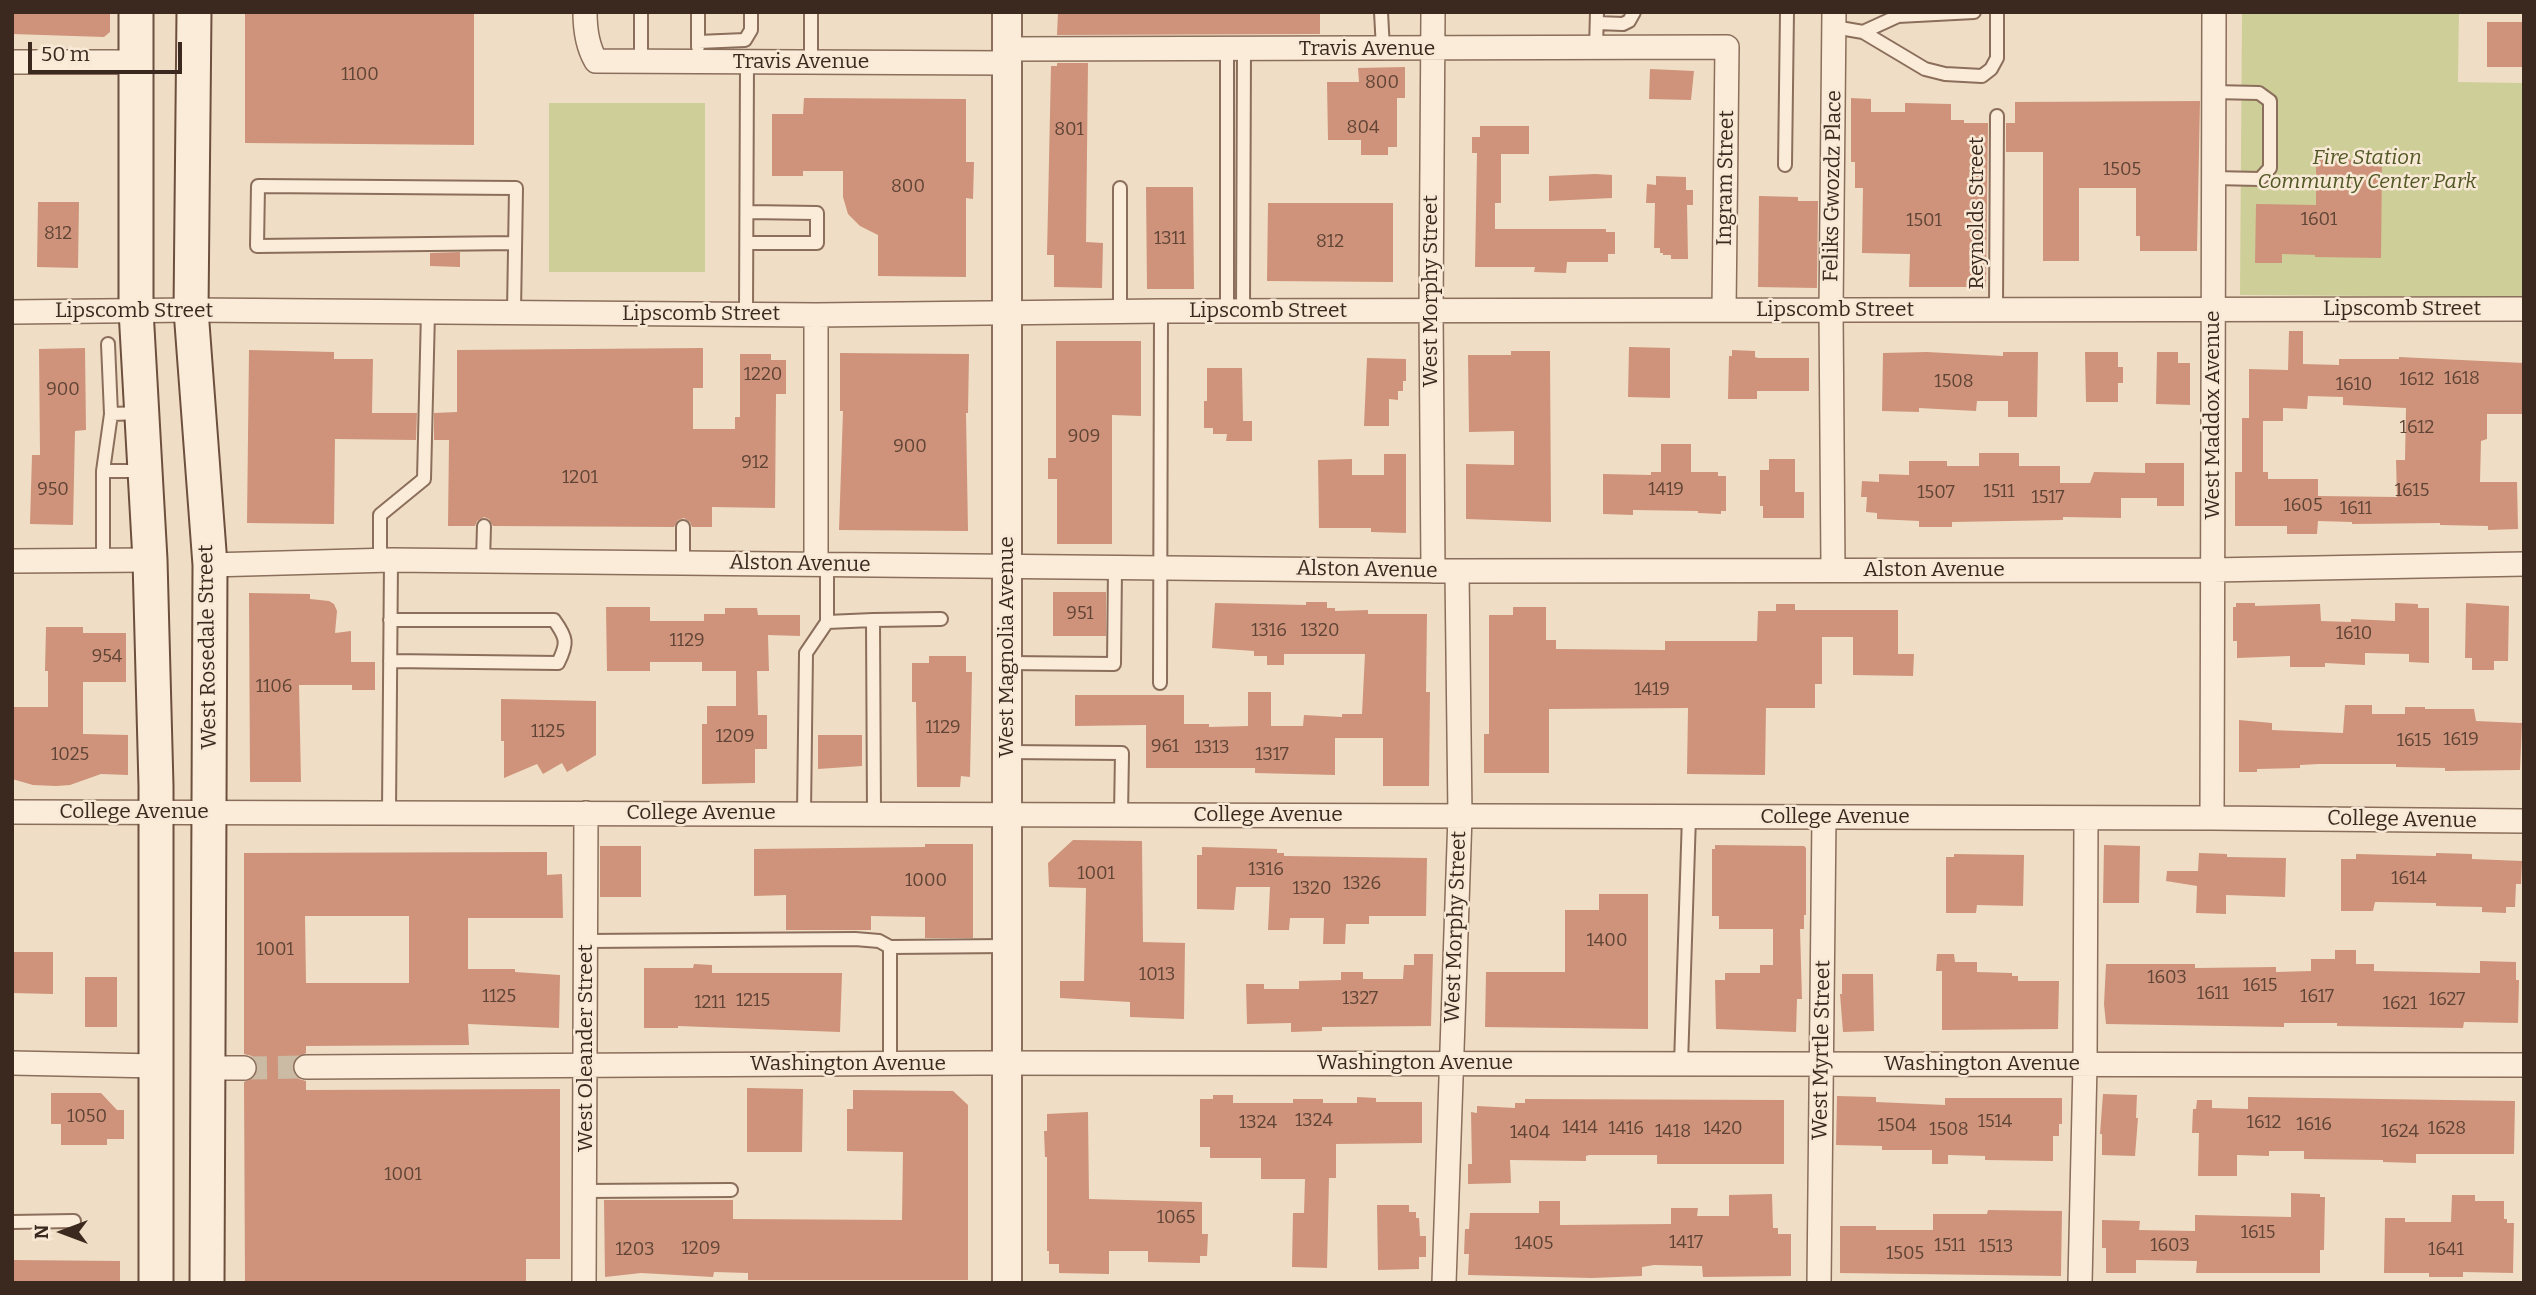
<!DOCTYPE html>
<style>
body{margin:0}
#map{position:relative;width:2536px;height:1295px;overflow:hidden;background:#efdec5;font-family:Bitter,serif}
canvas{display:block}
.frame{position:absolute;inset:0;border:14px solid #3b291f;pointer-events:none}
.north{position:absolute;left:28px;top:1197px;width:70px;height:70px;-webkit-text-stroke:5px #f7e9d5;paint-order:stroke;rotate:270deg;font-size:19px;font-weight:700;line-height:28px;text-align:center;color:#3b291f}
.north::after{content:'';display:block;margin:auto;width:24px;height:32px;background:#3b291f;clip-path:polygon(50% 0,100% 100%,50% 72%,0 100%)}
.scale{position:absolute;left:28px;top:42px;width:154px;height:32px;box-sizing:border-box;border:4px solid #3b291f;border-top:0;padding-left:9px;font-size:21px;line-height:24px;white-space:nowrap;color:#3b291f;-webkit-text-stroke:5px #f7e9d5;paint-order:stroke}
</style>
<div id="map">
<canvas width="2536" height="1295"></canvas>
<div class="frame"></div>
<div class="north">N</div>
<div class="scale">50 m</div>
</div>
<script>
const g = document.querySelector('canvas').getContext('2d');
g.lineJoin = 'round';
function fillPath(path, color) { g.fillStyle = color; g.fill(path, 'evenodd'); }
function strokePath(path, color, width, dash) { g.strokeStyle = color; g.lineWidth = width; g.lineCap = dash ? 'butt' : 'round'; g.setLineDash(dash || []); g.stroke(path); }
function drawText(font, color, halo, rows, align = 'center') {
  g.font = font + ' Bitter,serif'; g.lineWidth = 5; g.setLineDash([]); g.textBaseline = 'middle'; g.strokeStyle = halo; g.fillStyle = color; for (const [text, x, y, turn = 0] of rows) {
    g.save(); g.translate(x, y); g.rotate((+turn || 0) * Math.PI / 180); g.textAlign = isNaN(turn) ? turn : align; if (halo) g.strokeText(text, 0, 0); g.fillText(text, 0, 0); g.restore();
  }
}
const green = new Path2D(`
 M2242 12H2459L2458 82 2524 83V297L2240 295Z
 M549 103H705V272H549Z`);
const building = new Path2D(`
 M12 12H110V32L104 37 12 34Z
 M245 12H474V145L245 143Z
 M1058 12H1320V34L1057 35Z
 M2487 22H2524V67H2487Z
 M1057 63H1088L1086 242 1103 243 1102 288 1054 287V255H1047L1051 66H1057Z
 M1405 67V98H1397V147H1388V155H1361V140H1328L1327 82H1359L1358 68Z
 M1650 69 1694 71 1691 100 1649 99Z
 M804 98 966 99V162H974L973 199 966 198V277L878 276V235L860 226 848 214 843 197V171H803V176H772V114H803Z
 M1851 98 1871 99V112H1905V103L1951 104V120H1964V123H1988L1986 287H1909L1910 254 1862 253 1863 188H1855V162H1851Z
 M2200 101 2197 251H2140V236H2136V188H2079V261H2043V152H2006V123H2015V102Z
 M1480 126H1529V154H1501V203H1495V229H1606V232H1615V254H1608V262H1567L1566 273 1534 272 1535 267H1475L1477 153H1472V137H1480Z
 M2316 159 2382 160 2381 258 2315 257V255L2282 254V263H2255L2256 204 2316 205Z
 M1595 174 1612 175V198L1549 201V176Z
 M1656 176 1686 177V190H1693V205H1687L1688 259H1671V255H1663V253H1660V248H1654L1655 203H1646L1647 184 1656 185Z
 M1146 187H1193L1194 289H1147Z
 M1759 196 1798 197V201H1818L1817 288 1758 287Z
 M38 202H79L78 268 37 267Z
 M1268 203H1393V282L1267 281Z
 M460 252V267L430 266V253Z
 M2289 331H2303V364L2339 365V359H2399V357L2524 363 2522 414H2487V439L2481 441 2480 482H2517L2518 529 2488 530V526L2440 525V523L2352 524V522L2318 521 2317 534H2287V526H2235V472H2242V418H2249V369L2288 370ZM2308 396 2343 397V405L2406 408 2405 460H2396L2397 497 2318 496V479H2268V472H2263V421H2283V408L2307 409Z
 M1056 341H1141V416L1112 415V544H1057V479H1048V458H1056Z
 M1629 347 1670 348V398L1628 397Z
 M85 348 86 430 75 431 73 525 30 524 32 455H40L39 349Z
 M703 348V388H693V429H735V417H740V354H771V360H786V394H776L775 508 712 507V527H692L690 522 684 518 678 520 674 527 493 526 489 519 484 517 477 521 475 526H448L449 440H434V413L457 412V350Z
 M249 350 334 352V359H373L372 413H417L416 440 335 439 334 524 247 523Z
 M1732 350 1755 351V357L1758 358H1809V391H1757V399H1728L1729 356H1732Z
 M1511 351H1550L1551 522 1466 519V464L1514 465V431L1469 432 1468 355H1511Z
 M1927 352 2003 356V352H2038L2037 417H2008V401H1977L1976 411 1919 408V412L1882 411 1883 353Z
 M2085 352H2118V367H2123V383H2118V402H2086Z
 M2157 352H2178V363H2190V405L2156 404Z
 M840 353 969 354 968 413H966L968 531 839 530 843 411H840Z
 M1367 358 1406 359V381H1403V391H1398V400L1389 399V426H1364Z
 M1207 368H1242L1243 421H1252V441H1226L1227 434H1213V428H1204V401H1207Z
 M1661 444H1691V472H1718V476H1726V511H1721V514L1698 513V511L1633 510V515L1603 514V474L1651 475V472H1661Z
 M1979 453H2019V466H2060V483H2090L2094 472 2145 473V463H2184V506H2157V498H2121V518L2063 517V520L1952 522V527H1919V521L1877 519V513L1866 512 1867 497H1861L1862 481 1879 482V474L1909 475V461H1947V466H1979Z
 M1384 454H1406V533L1371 532V528H1319L1318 460 1352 459V475H1384Z
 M1769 459H1795V492H1804V518H1763V506H1760V470H1769Z
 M1053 592H1106V636H1053Z
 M249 593 310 594V599L329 601 334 604 337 611 335 633 351 631V662H375V690H352V685H299L301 782H250Z
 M1306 602H1327V608H1335V611L1368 610V614H1427L1426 692H1430L1429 786H1383V738H1335V775L1255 773V768H1146V725L1075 726V695H1184V724H1209V727L1248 726V692H1271V726H1303L1304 715 1342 717V714H1362L1365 654H1284V665H1267V656H1254V651L1212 648 1215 603 1306 605Z
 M2236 603H2255V606L2320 604 2321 621 2351 622V619L2395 621V603L2418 604V608H2429V663L2409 662V654L2365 653V665L2325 663V667H2290V656L2237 658V641H2233V607H2236Z
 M2466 603 2509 606 2508 661H2494V670H2472V658H2465Z
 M1776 604H1795V610H1898V654H1914L1913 676 1853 675V637H1822V684H1815V708H1766L1765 775 1687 774 1688 708 1549 709V773H1484V734H1489V615H1513V607H1546V640H1556V649L1665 650V641H1757L1758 611H1776Z
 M606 607H650V621H704V614H725V608H757L758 615H800V636L768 635 769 671H757L758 715H767V749H755V783L702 784V724H707V706H736V671H702V662H650V671H607Z
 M46 627H83V633H126V682H83V734L128 735V775L101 774 70 785 56 786 33 785 12 779V707H48V671H45Z
 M929 656H966V672H972L970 777 961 776 960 787H917L916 702H912V663H929Z
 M501 699 596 701V755L567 772 562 763 543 774 537 764 504 778V741H501Z
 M2345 705H2372V714H2405V707H2425V709H2474L2476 721 2522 723 2520 770 2445 771V768L2396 767V764H2319L2300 765V768L2257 769V772H2239V720L2272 723V730L2343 733Z
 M818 735H862V766L818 769Z
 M1073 840 1142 841 1143 942 1185 943 1184 1019 1130 1017V1002L1060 998V981H1084L1086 888 1049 887 1048 863Z
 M925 844H973V938H925V917L871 916V930H786V895L754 896V849L925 847Z
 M1715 845 1804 846 1806 848V915H1804V929H1800L1802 999H1797L1796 1032 1716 1029 1715 980H1725V973H1760V965H1773V929H1719V916H1712V849H1715Z
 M2104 845 2140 846 2139 903H2103Z
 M600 846H641V897H600Z
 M1202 847 1277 849V853H1284V856L1427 858 1426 916H1369V924H1346L1345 944H1323L1324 918H1290L1289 930H1268L1270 887H1236L1234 910 1197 909V855H1202Z
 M547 852V875L562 874 563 918H468V969H515V972L560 975 559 1028 468 1024 469 1045 306 1046V1053L294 1060 292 1068 299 1079 306 1081V1090L560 1089V1259H526V1283H245L244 1082 256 1076 258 1067 252 1056 244 1054V853ZM305 916H409V983H306Z
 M2199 853 2227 854V857L2286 858 2285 897 2226 895V914L2196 913 2197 886 2166 881 2167 871H2198Z
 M2436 853 2472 854V859L2522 861 2521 884H2516L2515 907H2506V913L2482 912V907L2436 906V903L2375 902 2373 911H2341V859H2356V854L2436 856Z
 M1954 854 2024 855 2023 906 1977 905 1976 913H1946V857H1954Z
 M1599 894H1648V1029L1485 1027 1486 972H1565V910H1599Z
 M2335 950H2356V964H2374V971L2480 973V961L2516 962V980H2519L2518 1023 2464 1022 2463 1028 2337 1026V1023H2284V1027L2106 1024 2104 1004 2106 964H2195V968L2276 967V972L2311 971V959H2335Z
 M12 952H53V994L12 993Z
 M1414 954H1433L1431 1026 1322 1027V1031L1291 1032V1023L1247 1024 1246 984H1264V989H1299V981L1341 980V972H1363V979H1403L1404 965H1414Z
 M1937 954H1954L1955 962H1977V972L2012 973V976H2018V981H2059L2058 1029 1942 1030V971H1936Z
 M694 964 712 965V973H842L840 1032 678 1026V1028H644V968H693Z
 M1842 974H1873L1874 1031 1843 1032 1840 994H1842Z
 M85 977H117V1027H85Z
 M747 1088 803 1089 802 1152H747Z
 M853 1090 953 1091 968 1105V1280H748V1273L714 1272 713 1277 641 1273 605 1277 604 1200H733V1219L902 1220 903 1152 847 1151V1109H853Z
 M51 1093H101L117 1110H124V1139H107V1145H61V1124H51Z
 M2103 1094 2137 1095 2136 1118H2138L2135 1156 2102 1155V1134H2100Z
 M1213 1095H1233V1103H1293V1099H1323V1103H1357V1097L1376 1098V1102H1422V1143L1336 1144V1178H1329L1327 1268 1292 1267 1293 1213H1304L1305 1179H1261V1158H1210V1147H1200V1099H1213Z
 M1837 1096 1876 1097V1102L1945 1105V1098H2062V1124H2059V1136H2053V1161L1985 1160V1156L1948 1155V1164H1932V1150H1882V1146L1836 1145Z
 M2248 1097 2515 1101 2514 1154H2416V1163L2383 1162V1160L2304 1159V1151H2269V1156L2237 1155V1176H2198L2199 1133H2192L2193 1109H2196L2197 1100H2212V1108L2248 1109Z
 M1525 1099 1784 1100V1164H1657V1155H1589L1586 1156V1161L1510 1160 1511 1183 1468 1184V1164H1472L1471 1112 1477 1113V1106L1515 1108V1103H1525Z
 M1088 1112 1089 1199 1202 1202V1234H1208L1207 1256H1200V1263L1148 1262V1251H1109V1274L1059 1273V1264H1049V1251H1047V1157H1045L1044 1131H1047V1114Z
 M2291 1193 2320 1194V1197H2325L2324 1250H2320V1273H2196L2197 1261 2136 1260V1273H2106V1248H2102V1220L2140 1221 2139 1230 2195 1231V1215L2291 1217Z
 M1772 1194 1773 1228H1778V1234H1791V1276L1703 1277 1702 1266 1654 1265 1642 1267V1276L1592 1278 1468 1275 1469 1254H1464L1465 1229H1469L1470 1213H1539V1201H1560V1225L1671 1224V1208H1698L1697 1216H1729V1195Z
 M2452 1195H2475V1201H2504V1219H2507V1223H2514L2513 1273 2463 1272V1277H2429V1273H2384L2385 1218H2405V1222H2451Z
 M1377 1205H1409V1212H1416V1218H1419L1420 1236H1426V1257H1419V1269L1378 1270Z
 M1988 1210 2062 1211 2061 1276 1840 1273V1226H1876V1230H1933V1214H1987Z
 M13 1260 120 1261V1283H13Z`);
const minorTunnel = new Path2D(`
 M244 1068 306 1067`);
const service = new Path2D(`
 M641 12V61
 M698 12V47
 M811 12V62
 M1381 12 1383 49
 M1597 23 1623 24 1629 21 1634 12
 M1834 27 1863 32 1925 69 1945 74 1982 76 1991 69 1997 58V12
 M1863 32 1898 16 1974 12
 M698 42 745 40 751 30V12
 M1596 48 1597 12
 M2213 92 2259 93 2270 101V168L2260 179 2213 178
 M1785 165 1787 12
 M1120 188V311
 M747 212 817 213V243H747
 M1996 310 1997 116
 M1227 311V49
 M1243 311 1244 49
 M514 312 516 188 258 186 257 246 515 243
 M746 314 747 62
 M108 344 111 414 142 413
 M103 471H144
 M683 527V563
 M380 560V515L424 479 428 312
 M103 561V471L111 414
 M483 561 484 526
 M873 620 941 619
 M827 622 873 620 874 814
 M390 661 558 663C568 643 567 638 554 620H390
 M1007 663 1114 664 1115 568
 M1160 683 1161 311
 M1007 752 1122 753 1121 815
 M389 812 391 560
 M804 813 806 653 827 622V565
 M586 941 855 939 879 941 890 947
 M890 1063V947L1007 946
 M1681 1064 1689 816
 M586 1191 731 1190
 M12 1222 74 1221`);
const minor = new Path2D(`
 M585 12C585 29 587 46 596 61L1007 63
 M1007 49 1727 47 1724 310
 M12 62H135
 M12 312 191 310 816 315 1161 311 2524 309
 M816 315V564
 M12 561 150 560
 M210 565 391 560 1457 571 2213 570 2524 564
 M1833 570 1831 310 1834 12
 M1433 571 1431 310 1433 12
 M12 812 2212 818 2524 821
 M2212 818 2214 12
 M12 1063 157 1066
 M306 1067 978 1063 2524 1065
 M207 1068H244
 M584 1283 586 813
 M1444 1283 1460 816 1457 571
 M1819 1283 1824 817
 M2080 1283 2085 1065 2086 818`);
const tertiary = new Path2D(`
 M1007 12V1283`);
const secondary = new Path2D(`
 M136 12V310L150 560 156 786V1283
 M194 12 191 310 210 565 207 1283`);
const numberNames = [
 ["1100",360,75],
 ["800",1382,83],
 ["804",1363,128],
 ["801",1069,130],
 ["1505",2122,170],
 ["800",908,187],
 ["1601",2319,220],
 ["1501",1924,221],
 ["812",58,234],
 ["1311",1170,239],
 ["812",1330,242],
 ["1220",763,375],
 ["1618",2462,379],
 ["1612",2417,380],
 ["1508",1954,382],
 ["1610",2354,385],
 ["900",63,390],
 ["1612",2417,428],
 ["909",1084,437],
 ["900",910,447],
 ["912",755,463],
 ["1201",580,478],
 ["950",53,490],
 ["1419",1666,490],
 ["1615",2412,491],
 ["1511",1999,492],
 ["1507",1936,493],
 ["1517",2048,498],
 ["1605",2303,506],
 ["1611",2356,509],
 ["951",1080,614],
 ["1316",1269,631],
 ["1320",1320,631],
 ["1610",2354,634],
 ["1129",687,641],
 ["954",107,657],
 ["1106",274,687],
 ["1419",1652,690],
 ["1129",943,728],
 ["1125",548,732],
 ["1209",735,737],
 ["1619",2461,740],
 ["1615",2414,741],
 ["961",1165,747],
 ["1313",1212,748],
 ["1025",70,755],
 ["1317",1272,755],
 ["1316",1266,870],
 ["1001",1096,874],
 ["1614",2409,879],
 ["1000",926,881],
 ["1326",1362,884],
 ["1320",1312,889],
 ["1400",1607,941],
 ["1001",275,950],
 ["1013",1157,975],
 ["1603",2167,978],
 ["1615",2260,986],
 ["1611",2213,994],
 ["1125",499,997],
 ["1617",2317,997],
 ["1327",1360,999],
 ["1627",2447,1000],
 ["1215",753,1001],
 ["1211",710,1003],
 ["1621",2400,1004],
 ["1050",87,1117],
 ["1324",1314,1121],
 ["1514",1995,1122],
 ["1324",1258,1123],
 ["1612",2264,1123],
 ["1616",2314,1125],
 ["1504",1897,1126],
 ["1414",1580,1128],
 ["1416",1626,1129],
 ["1420",1723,1129],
 ["1628",2447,1129],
 ["1508",1949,1130],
 ["1418",1673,1132],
 ["1624",2400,1132],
 ["1404",1530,1133],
 ["1001",403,1175],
 ["1065",1176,1218],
 ["1615",2258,1233],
 ["1417",1686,1243],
 ["1405",1534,1244],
 ["1511",1950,1246],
 ["1603",2170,1246],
 ["1513",1996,1247],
 ["1209",701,1249],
 ["1203",635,1250],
 ["1641",2446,1250],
 ["1505",1905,1254]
];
const streetNames = [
 ["Travis Avenue",1367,49],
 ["Travis Avenue",801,62],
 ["Ingram Street",1726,178,-89],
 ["Feliks Gwozdz Place",1833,186,-89],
 ["Reynolds Street",1977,213,-90],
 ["West Morphy Street",1431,291,-90],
 ["Lipscomb Street",2402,309],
 ["Lipscomb Street",1835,310],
 ["Lipscomb Street",134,311],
 ["Lipscomb Street",1268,311],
 ["Lipscomb Street",701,314],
 ["West Maddox Avenue",2213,415,-90],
 ["Alston Avenue",800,564,1],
 ["Alston Avenue",1367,570,1],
 ["Alston Avenue",1934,570],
 ["West Rosedale Street",208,647,-91],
 ["West Magnolia Avenue",1007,647,-90],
 ["College Avenue",134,812],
 ["College Avenue",701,813],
 ["College Avenue",1268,815],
 ["College Avenue",1835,817],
 ["College Avenue",2402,820,1],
 ["West Morphy Street",1456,927,-88],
 ["West Oleander Street",586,1048,-90],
 ["West Myrtle Street",1822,1050,-89],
 ["Washington Avenue",1415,1063],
 ["Washington Avenue",848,1064],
 ["Washington Avenue",1982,1064]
];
const parkNames = [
 ["Fire Station",2367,158],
 ["Communty Center Park",2367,182]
];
fillPath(green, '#cece99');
fillPath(building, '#ce937a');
strokePath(minorTunnel, '#cbbaa4', 23, [23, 11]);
strokePath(service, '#8b6e5b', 16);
strokePath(minor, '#8b6e5b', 26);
strokePath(tertiary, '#8b6e5b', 32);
strokePath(secondary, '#6d4f3e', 37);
strokePath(service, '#faecd9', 12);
strokePath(minor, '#faecd9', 23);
strokePath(tertiary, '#faecd9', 28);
strokePath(secondary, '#faecd9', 33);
drawText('18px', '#604436', null, numberNames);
drawText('21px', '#3b291f', '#f7e9d5', streetNames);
drawText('italic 21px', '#525825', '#f7e9d5', parkNames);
</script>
